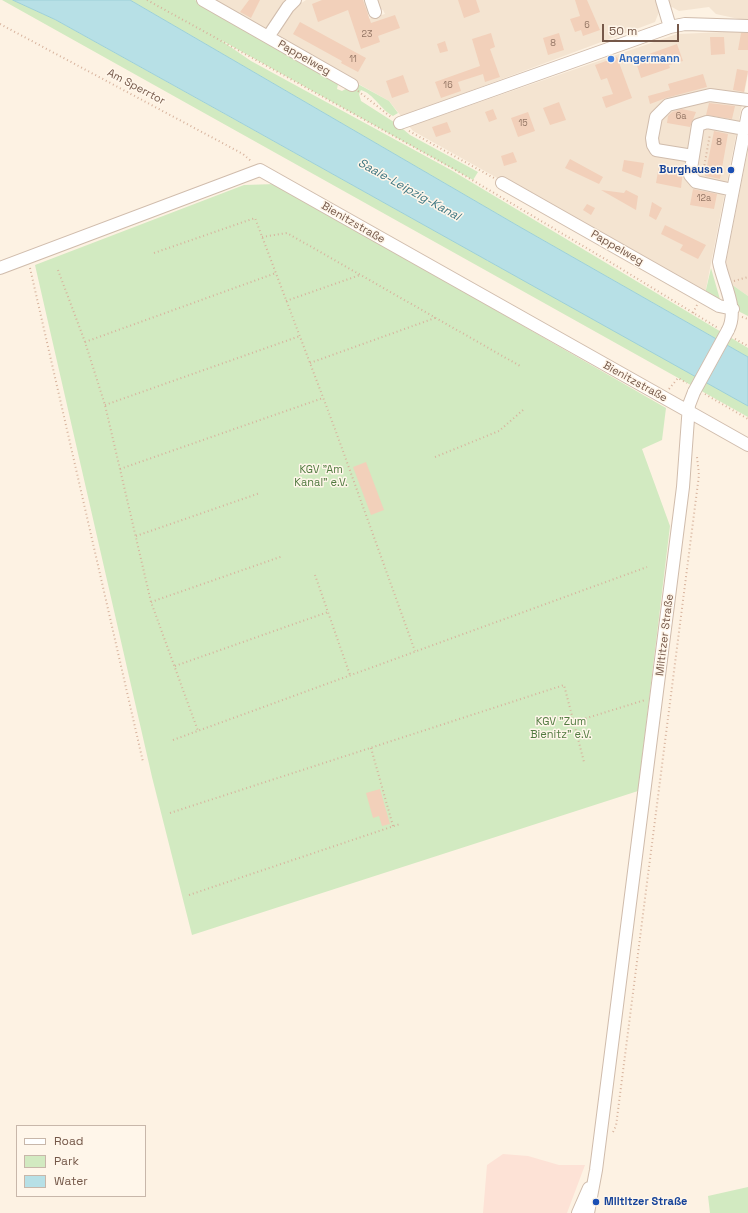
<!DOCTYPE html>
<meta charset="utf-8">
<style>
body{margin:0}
#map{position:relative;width:748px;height:1213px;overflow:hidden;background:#fdf2e3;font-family:"Space Grotesk",sans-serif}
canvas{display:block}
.legend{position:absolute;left:16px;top:1125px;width:130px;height:72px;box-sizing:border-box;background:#fff6ea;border:1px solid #c8b7aa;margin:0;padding:5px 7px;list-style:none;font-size:12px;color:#755849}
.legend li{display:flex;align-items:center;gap:8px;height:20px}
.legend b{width:20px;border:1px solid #c8b7aa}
.scale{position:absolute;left:602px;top:24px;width:77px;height:18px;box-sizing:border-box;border:2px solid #755849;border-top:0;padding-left:5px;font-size:12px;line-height:14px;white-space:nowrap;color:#755849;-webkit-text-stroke:3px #fff6ea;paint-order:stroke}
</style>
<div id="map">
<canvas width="748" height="1213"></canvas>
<ul class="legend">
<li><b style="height:5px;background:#fff"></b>Road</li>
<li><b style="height:11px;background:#d2eac1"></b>Park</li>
<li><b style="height:11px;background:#b7e0e6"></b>Water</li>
</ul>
<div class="scale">50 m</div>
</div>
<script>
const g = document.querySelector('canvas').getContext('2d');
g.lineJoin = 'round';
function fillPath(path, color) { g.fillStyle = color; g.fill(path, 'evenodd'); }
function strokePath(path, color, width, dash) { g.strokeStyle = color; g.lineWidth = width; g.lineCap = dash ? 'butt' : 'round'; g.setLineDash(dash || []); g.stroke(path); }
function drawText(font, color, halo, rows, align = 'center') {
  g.font = font + ' "Space Grotesk",sans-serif'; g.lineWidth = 3; g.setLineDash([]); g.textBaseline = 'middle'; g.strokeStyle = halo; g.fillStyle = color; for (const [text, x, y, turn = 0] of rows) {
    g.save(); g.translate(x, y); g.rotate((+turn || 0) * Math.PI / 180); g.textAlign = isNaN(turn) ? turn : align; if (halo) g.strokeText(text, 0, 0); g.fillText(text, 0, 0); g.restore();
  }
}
const residential = new Path2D(`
 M210 0H288L265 31Z
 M306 0H367L370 9 367 16 368 19 385 14 383 10 376 7 374 0H748V21L716 14 709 7 679 11 672 7 659 12 655 22 419 110 425 121 677 34 748 31V74L705 294 413 131 389 101 280 40 278 33 294 8Z
 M748 150V296L731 284 726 261Z`);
const commercial = new Path2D(`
 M503 1154 528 1156 559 1165H585L567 1213H483L487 1165Z`);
const green = new Path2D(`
 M2 0H13L56 20 710 384 748 406V417Z
 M130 0H195L336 80 338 84 337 89 342 91 356 83 389 101 398 113 393 116C381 110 374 94 361 90L359 94 361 101 397 124 410 135 478 172 473 180 219 39 251 61 451 170 748 348V357L520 227Z
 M276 184 666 408 662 440 642 449 670 526 638 791 192 935 152 777 35 265 244 185Z
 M711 268 721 303 705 294Z
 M731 284 748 296V316L740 312Z
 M748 1187V1213H710L708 1196Z`);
const water = new Path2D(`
 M13 0H130L520 227 748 357V406L227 115 56 20Z`);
const building = new Path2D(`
 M249 0H260L251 18 240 12Z
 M322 0H363L371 23 395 15 400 28 378 36 380 42 361 49 348 10 318 22 312 4Z
 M458 0H476L480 12 464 18Z
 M575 0H587L600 30 583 36 581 30 575 32 570 19 580 16Z
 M300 22 366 58 358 72 341 63 342 61 293 34Z
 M491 33 495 47 490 49 500 77 485 82 483 74 458 82 461 91 441 98 435 82 480 66 472 39Z
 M559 33 564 50 548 55 543 38Z
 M741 33H748V50H738Z
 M710 37H724L725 54 711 55Z
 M445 41 448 51 440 53 437 44Z
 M677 44 683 61 669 65 670 68 641 78 635 59Z
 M617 57 632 98 606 108 602 97 613 94 607 78 601 80 595 65Z
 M737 69 748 71 744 92 733 90Z
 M703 74 707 87 666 98 650 104 648 96 670 90 668 84Z
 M403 75 409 92 392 98 386 81Z
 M559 102 566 120 550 125 543 108Z
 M709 103 735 106 732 119 706 115Z
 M493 109 497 119 489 122 485 112Z
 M682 109 696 112 690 127 667 123 668 116 672 112Z
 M528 112 535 131 518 137 511 118Z
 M447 122 451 132 436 137 432 127Z
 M714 131 728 134 720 179 705 176Z
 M513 152 517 162 504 166 501 156Z
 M570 159 603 177 599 184 565 168Z
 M624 160 644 163 641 178 622 171Z
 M659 166 683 170 681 188 656 183Z
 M693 189 717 194 714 209 690 205Z
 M601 190 624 193 626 190 638 196 636 210Z
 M652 202 662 208 656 220 649 216Z
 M587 204 595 208 591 215 583 210Z
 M665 225 706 245 698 259 680 250 683 245 661 234Z
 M366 462 384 510 371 515 353 467Z
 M380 789 390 824 382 826 379 816 373 818 366 793Z`);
const path = new Path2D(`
 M147 0 452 168 610 262 718 328
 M0 24 243 154 252 162
 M358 91 391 117
 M409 131 494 178
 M703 173 710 134
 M262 237 287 233 520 366
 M154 253 255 218 335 429 415 651
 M30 268 143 762
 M58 270 85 342 105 405 151 602 198 731
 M734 281 748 277
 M286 301 360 275
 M693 313 697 305
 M742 317 748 319
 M735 339 748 346
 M85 342 276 273
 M310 363 435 318
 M669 389 678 378 687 383
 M705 394 748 419
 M105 405 300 336
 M435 457 499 431 523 410
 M120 469 323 398
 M136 536 260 493
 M315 575 350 675
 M151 602 283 556
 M175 666 328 612
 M574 722 645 700
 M173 740 647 567
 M371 748 393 826
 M170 813 564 685 584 762
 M189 895 400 824
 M613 1132 616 1126 699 475 697 457`);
const minor = new Path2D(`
 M203 0 352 85
 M371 0 375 12
 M662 0 670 27
 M268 37 288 7 295 0
 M400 123 670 27 685 24 748 26
 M693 156 656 150 653 145 652 138 656 117 668 105 710 95 748 100
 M502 183 719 306 733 309
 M733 190 696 182 690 175 698 125 707 122 745 129
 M0 268 260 170 748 445
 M728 330C739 309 723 284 719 262L748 113
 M578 1213 589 1188
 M588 1213 596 1170 683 487 689 405 694 392`);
const minorBridge = new Path2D(`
 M694 392 728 330`);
const markers = [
 [611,59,4,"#3f7fe0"],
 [731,170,4,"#1a4fb4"],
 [596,1202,4,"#1a4fb4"]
];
const numberNames = [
 ["6",587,26],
 ["23",367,35],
 ["8",553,44],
 ["11",353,60],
 ["16",448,86],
 ["6a",681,117],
 ["15",523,124],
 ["8",719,143],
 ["12a",704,199]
];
const streetNames = [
 ["Pappelweg",304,58,30],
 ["Am Sperrtor",136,87,28],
 ["Bienitzstraße",353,223,30],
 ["Pappelweg",617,248,30],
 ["Bienitzstraße",635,382,29],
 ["Miltitzer Straße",665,635,-83]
];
const shopNames = [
 ["Angermann",619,59]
];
const transitNames = [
 ["Burghausen",723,170],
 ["Miltitzer Straße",604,1202,"left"]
];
const parkNames = [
 ["KGV \"Am",321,470],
 ["Kanal\" e.V.",321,483],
 ["KGV \"Zum",561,722],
 ["Bienitz\" e.V.",561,735]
];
const waterNames = [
 ["Saale-Leipzig-Kanal",409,190,29]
];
fillPath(residential, '#f4e4d1');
fillPath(commercial, '#fde2d6');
fillPath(green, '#d2eac1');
fillPath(water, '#b7e0e6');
strokePath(water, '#9dd0d8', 1);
fillPath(building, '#f2d0ba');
strokePath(minor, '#d0bcac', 14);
strokePath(path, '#d7b39d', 2, [1, 3]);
strokePath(minor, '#fff', 12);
strokePath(minorBridge, '#d0bcac', 14, []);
strokePath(minorBridge, '#fff', 12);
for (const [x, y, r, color] of markers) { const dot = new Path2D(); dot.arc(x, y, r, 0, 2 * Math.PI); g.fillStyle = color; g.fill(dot); strokePath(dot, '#fff6ea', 1.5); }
drawText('9px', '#947665', null, numberNames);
drawText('11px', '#755849', '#fff6ea', streetNames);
drawText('bold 11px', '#366cbe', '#fff6ea', shopNames, 'left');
drawText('bold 11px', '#164399', '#fff6ea', transitNames, 'right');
drawText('11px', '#527b41', '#fff6ea', parkNames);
drawText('italic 12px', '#3f7782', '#fff6ea', waterNames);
</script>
